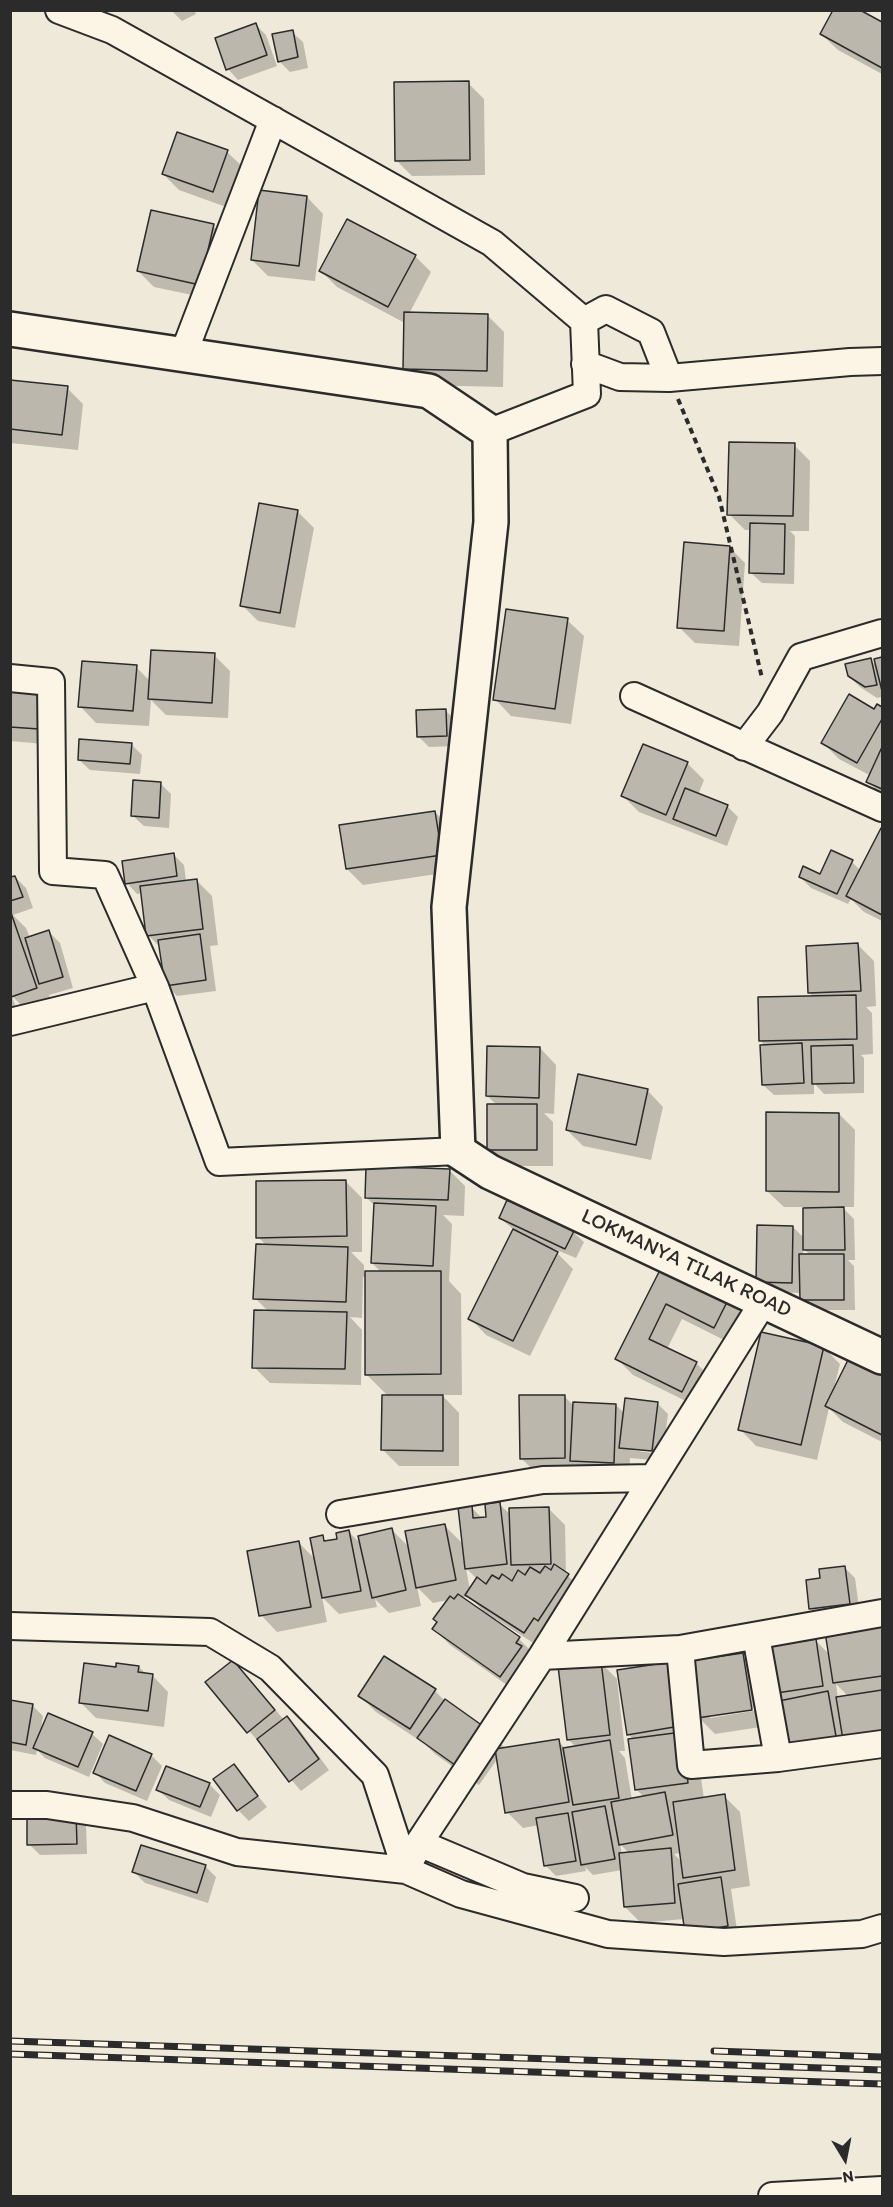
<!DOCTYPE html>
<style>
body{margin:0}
#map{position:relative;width:893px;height:2207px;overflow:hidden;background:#efe9da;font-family:Itim,sans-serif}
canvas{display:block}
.frame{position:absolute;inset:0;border:12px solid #2b2b2b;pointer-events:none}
.north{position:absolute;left:815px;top:2129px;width:60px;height:60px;-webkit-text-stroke:4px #fcf5e5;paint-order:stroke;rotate:170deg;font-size:16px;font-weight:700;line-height:24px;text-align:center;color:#2b2b2b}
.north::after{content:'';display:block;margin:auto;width:21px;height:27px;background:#2b2b2b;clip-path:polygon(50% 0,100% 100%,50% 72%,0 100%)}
</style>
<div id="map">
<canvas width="893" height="2207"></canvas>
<div class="frame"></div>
<div class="north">N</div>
</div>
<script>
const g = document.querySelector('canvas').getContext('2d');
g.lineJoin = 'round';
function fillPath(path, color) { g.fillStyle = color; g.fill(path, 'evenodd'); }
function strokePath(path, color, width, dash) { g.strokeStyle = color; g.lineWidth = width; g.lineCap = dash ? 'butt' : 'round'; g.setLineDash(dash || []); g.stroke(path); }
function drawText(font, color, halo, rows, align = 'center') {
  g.font = font + ' Itim,sans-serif'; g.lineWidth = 6; g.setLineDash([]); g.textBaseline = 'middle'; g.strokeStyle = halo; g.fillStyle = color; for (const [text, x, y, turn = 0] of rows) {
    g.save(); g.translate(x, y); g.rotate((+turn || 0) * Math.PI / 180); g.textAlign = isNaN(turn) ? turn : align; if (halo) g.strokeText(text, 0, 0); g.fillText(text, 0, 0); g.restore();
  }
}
const shadow = new Path2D(`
 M171 10H194L196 14 182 21Z
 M857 10 882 24V74L838 50 821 34Z
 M256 25 266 35 277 66 238 80 228 69Z
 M292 32 303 42 308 68 290 72 279 61Z
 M468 83 484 99 485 175 412 176 396 160Z
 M227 152 244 168 229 208 179 190 163 174Z
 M307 197 323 214 315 281 268 276 252 260Z
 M213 226 229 242 216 300 154 287 138 271Z
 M415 256 431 272 409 314 488 316 504 332 503 387 420 385 404 368 405 323 337 287 321 271Z
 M10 382 67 388 83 404 78 450 10 443Z
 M794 445 810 461 809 531H790L795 536 794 584 762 583 751 573 752 530H745L729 514Z
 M260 505 298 512 314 528 295 628 258 621 242 605Z
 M729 547 745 563 739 646 695 643 679 627Z
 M567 620 584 636 571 724 511 716 495 699Z
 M214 655 230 671 228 718 166 715 151 700 149 726 96 723 80 706 136 667 150 681Z
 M882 658V697L877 698 860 687 849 676 870 660 878 667 876 660Z
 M10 686 55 745 10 741Z
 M878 706 882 709V796L868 781 871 776 839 759 823 743 875 711Z
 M446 711 457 722V746L429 747 418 736Z
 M131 744 142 755 140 774 90 770 79 760Z
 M644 746 688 764 704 780 698 795 727 806 738 817 727 846 639 812 623 796Z
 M160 783 171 794 169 828 144 826 133 816Z
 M435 812 451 829 457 871 363 885 347 869Z
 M882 830V921L864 912 851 899 848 904 811 888 800 877 821 876 852 862 861 871Z
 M173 854 184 865 186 881 196 880 212 896 218 945 210 946 216 991 177 996 166 985 161 948 148 935 142 893 137 894 127 883Z
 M15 877 26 888 33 908 13 915 26 928 30 938 49 932 60 943 73 988 49 995 52 1004 28 1012 12 996 16 1008 10 1009V879Z
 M858 945 874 961 876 1006 866 1007 872 1013 873 1054 861 1055 864 1058V1093L824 1094 814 1083V1094L774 1095 763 1085 766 1047 760 1040 814 998 810 993Z
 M540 1048 556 1065 554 1114 544 1113 553 1122V1166H505L488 1149 497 1105 487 1096Z
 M647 1090 663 1107 651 1160 583 1146 567 1130Z
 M839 1114 855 1130 854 1207H842L854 1219 855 1260H848L854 1266 855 1310H812L801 1299V1293L768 1292 758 1281 793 1227 805 1239 804 1207H784L767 1191ZM803 1248 811 1256H803Z
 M449 1170 465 1186 464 1216 443 1215 452 1224 449 1281 461 1294 462 1395H442L459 1413V1466H399L383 1450 388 1396 367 1375 366 1277H363L362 1318 350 1317 362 1330 361 1385 270 1383 254 1367 269 1312 255 1298 267 1246 258 1237 346 1182 362 1198V1252H351L364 1265V1273H382L372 1263 375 1206 366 1197Z
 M500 1218 573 1232 584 1242 576 1258 552 1248 573 1269 530 1356 486 1335 470 1318 514 1230Z
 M662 1268 728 1300 744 1316 730 1343 682 1319 667 1349 696 1363 712 1379 698 1407 633 1375 617 1359Z
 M824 1348 840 1364 834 1388 851 1358 882 1374V1442L843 1422 829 1408 817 1460 756 1446 740 1429Z
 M564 1396 574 1406 616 1405 625 1414 657 1403 668 1414 662 1461 630 1458 629 1478 538 1475 521 1458ZM631 1447 659 1451V1454L631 1450Z
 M499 1504 511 1515 549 1509 565 1525 566 1574 584 1591 541 1648 496 1619 495 1622 519 1639 535 1655 517 1692 450 1645 434 1629 448 1600 433 1603 417 1587 421 1606 389 1613 375 1599 377 1607 339 1614 322 1597 327 1622 277 1632 261 1615 299 1543 316 1560 322 1537 327 1542 338 1540 349 1532 361 1544 392 1530 410 1548 445 1526 463 1544 471 1507 483 1519 488 1518ZM466 1568 477 1579 470 1590ZM469 1596 485 1613 461 1598Z
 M844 1567 855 1578 860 1615 821 1619 810 1608 822 1579Z
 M882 1625V1758L861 1762 852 1752 801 1768 772 1693 816 1641 830 1655ZM836 1684 848 1696 838 1698Z
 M742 1654 758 1671 767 1726 715 1734 699 1718ZM759 1707V1710L710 1718V1715Z
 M232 1662 249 1678 284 1720 287 1718 298 1728 329 1770 301 1791 207 1682Z
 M601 1663 617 1679 625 1751H619L625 1758 632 1800 645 1798 636 1789 634 1740 628 1734 670 1663 697 1750 704 1799 724 1796 740 1812 750 1886 731 1889 738 1937 697 1943 684 1919 641 1923 625 1907 622 1870 593 1875 585 1867 586 1871 556 1876 546 1866 539 1825 523 1828 507 1812 498 1758 479 1785 435 1754 425 1744 376 1712 360 1696 435 1691 446 1702 489 1732 506 1749 558 1741 566 1749 576 1747 568 1739ZM620 1844 629 1853 622 1854ZM681 1853 682 1862 674 1854Z
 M139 1667 146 1674 152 1675 168 1692 164 1727 96 1718 80 1702 117 1669Z
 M10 1702 33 1706 43 1716 41 1730 48 1715 92 1734 103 1744 89 1777 45 1758 37 1750 36 1755 10 1750Z
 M151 1755 162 1766 147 1801 105 1783 95 1772Z
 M233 1766 267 1807 249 1821 238 1810Z
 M209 1784 220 1795 211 1817 169 1800 158 1790Z
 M76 1816 86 1826 87 1854 40 1855 29 1844Z
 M205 1866 216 1877 208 1903 145 1883 134 1872Z`);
const building = new Path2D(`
 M833 10H860L882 22V68L820 34Z
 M256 23 267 55 226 70 215 38Z
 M293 30 298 57 278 62 272 34Z
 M469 81 470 160 395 161 394 82Z
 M177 132 228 150 213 192 162 174Z
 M259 190 307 196 299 266 251 260Z
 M151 210 214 224 200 285 137 271Z
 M347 219 416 255 388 307 319 271Z
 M404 312 488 314 487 371 403 369Z
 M10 380 68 386 62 435 10 429Z
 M729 442 795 443 793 516 727 515Z
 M259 503 298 510 280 613 240 606Z
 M750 523 785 524 784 574 749 573Z
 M684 542 730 546 724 631 677 628Z
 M506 609 568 618 555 709 493 700Z
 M151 650 215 653 212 703 148 699Z
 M882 657V691L874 659Z
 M871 658 877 685 865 687 848 676 845 664Z
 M82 661 137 665 133 711 78 707Z
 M10 685 43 688 39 729 10 727Z
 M849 694 874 709 877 704 882 707V719L857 763 821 743Z
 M446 709 447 736 417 737 416 710Z
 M79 739 132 743 130 764 78 760Z
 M643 744 688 762 666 815 621 796Z
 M882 747V789L866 782Z
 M133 780 161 782 159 818 131 816Z
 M685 788 728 805 716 836 673 819Z
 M435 811 442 855 346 869 339 825Z
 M881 828 882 829V915L846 896Z
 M831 850 853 860 837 894 799 877 803 866 820 874Z
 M174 853 177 876 125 884 122 861Z
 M15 876 23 897 10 901V877Z
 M197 879 203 929 146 936 140 886Z
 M10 910 37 988 11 997 10 995Z
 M49 930 63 977 39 984 25 938Z
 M200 934 206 980 165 986 158 940Z
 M858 943 861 991 808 993 806 946Z
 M856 995 857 1039 759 1041 758 997Z
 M802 1043 804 1083 762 1085 760 1045Z
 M853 1045 854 1083 812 1084 811 1046Z
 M487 1046 540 1047 539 1098 486 1096Z
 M578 1074 648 1089 636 1145 566 1130Z
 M487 1104H537V1150H487Z
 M766 1112 839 1113V1192L766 1191Z
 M366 1166 450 1169 448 1200 365 1198Z
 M346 1180 347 1236 256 1238V1181Z
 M507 1200 574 1231 565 1249 499 1218Z
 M374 1203 436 1206 433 1266 371 1263Z
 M844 1207 845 1250H803V1208Z
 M757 1225 793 1226 792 1283 756 1282Z
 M513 1229 558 1252 513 1341 468 1319Z
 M256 1244 348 1247 346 1302 253 1299Z
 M799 1254H844V1300H800Z
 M662 1266 729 1298 714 1328 666 1304 649 1339 697 1362 682 1392 615 1359Z
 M365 1271H441V1374L365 1375Z
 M254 1310 347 1312 345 1369 252 1368Z
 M761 1332 824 1346 801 1445 738 1430Z
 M850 1356 882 1372V1435L825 1406Z
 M382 1395H443V1451L381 1450Z
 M519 1395H565V1458L520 1459Z
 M625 1398 658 1402 652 1451 619 1448Z
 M573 1402 616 1404 614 1463 570 1461Z
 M500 1502 507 1564 465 1569 458 1507 472 1505 473 1518 486 1517 485 1504Z
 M549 1507 551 1564 511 1565 509 1508Z
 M445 1524 456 1580 416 1588 405 1531Z
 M392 1528 406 1590 372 1598 358 1536Z
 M349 1530 361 1591 322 1598 310 1538 323 1535 324 1541 337 1539 336 1533Z
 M299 1541 311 1607 259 1616 247 1551Z
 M554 1564 569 1574 538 1621 534 1618 524 1633 465 1595 477 1577 486 1584 492 1575 499 1579 502 1574 512 1581 518 1570 525 1575 530 1567 540 1573 545 1566 551 1570Z
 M845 1566 850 1604 809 1609 806 1580 820 1578 819 1569Z
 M458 1594 520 1637 516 1643 522 1646 500 1677 432 1629 437 1622 433 1619 450 1596 454 1599Z
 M882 1624V1676L833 1683 825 1632Z
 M816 1639 823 1686 770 1694 764 1647Z
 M743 1653 752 1710 697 1718 688 1661Z
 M384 1656 436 1689 410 1729 358 1696Z
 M233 1660 275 1710 247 1733 205 1682Z
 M601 1661 610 1735 567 1740 558 1666Z
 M670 1662 680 1726 627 1735 617 1670Z
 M84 1663 116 1667V1663L139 1666 138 1672 153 1674 148 1711 79 1703Z
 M882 1690V1740L844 1746 836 1697Z
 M828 1691 837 1742 784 1752 774 1702Z
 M445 1699 490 1731 462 1770 417 1738Z
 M10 1700 33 1704 26 1745 10 1742Z
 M48 1713 93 1732 78 1767 33 1748Z
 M287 1716 319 1759 289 1782 257 1739Z
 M682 1732 688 1783 635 1790 628 1739Z
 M109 1735 152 1754 136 1791 93 1773Z
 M559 1739 569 1802 505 1813 495 1749Z
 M610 1740 619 1798 573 1805 563 1748Z
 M234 1764 258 1796 237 1811 213 1779Z
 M166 1766 210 1783 200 1807 156 1790Z
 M665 1792 673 1835 619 1845 611 1802Z
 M725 1794 735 1870 683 1878 673 1802Z
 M605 1806 615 1859 581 1865 572 1812Z
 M568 1813 576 1861 544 1866 536 1818Z
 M76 1814 77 1844 27 1845V1815Z
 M141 1845 206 1865 197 1893 132 1872Z
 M671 1848 675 1903 624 1907 619 1853Z
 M721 1877 728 1926 685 1933 678 1884Z`);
const path = new Path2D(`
 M678 399 719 497 762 678`);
const minor = new Path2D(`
 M59 10 112 30 492 243 584 321 587 394 490 432
 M584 321 606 309 651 332 669 378 850 362 882 361
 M183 355 273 120
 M585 364 620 377 669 378
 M10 678 51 682 53 871 105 875 155 987 219 1162 458 1151
 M634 696 882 808
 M744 747 770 713 801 657 882 633
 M10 1022 155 987
 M340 1514 543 1480 653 1478
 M882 1613 680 1649 691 1765 778 1758 882 1744
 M10 1626 210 1632 270 1668 375 1775 406 1870 461 1894 608 1934 724 1942 862 1934 882 1928
 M756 1636 778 1758
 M542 1656 680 1649
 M10 1805H47L133 1818 237 1852 406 1870 419 1843 542 1656 764 1301
 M419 1843 523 1887 575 1898
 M772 2196 882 2190`);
const secondary = new Path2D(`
 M10 329 429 391 490 432 491 522 449 907 458 1151 490 1172 882 1357`);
const rail = new Path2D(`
 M10 2041 882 2070
 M714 2051 882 2057
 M10 2054 882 2084`);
const streetNames = [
 ["LOKMANYA TILAK ROAD",686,1264,25]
];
fillPath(shadow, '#0003');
fillPath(building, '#bcb7ac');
strokePath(building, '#2b2b2b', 1.5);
strokePath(minor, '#2b2b2b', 30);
strokePath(secondary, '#2b2b2b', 38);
strokePath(path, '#2b2b2b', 4, [6, 4.5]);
strokePath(minor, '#fcf5e5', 26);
strokePath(secondary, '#fcf5e5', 33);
strokePath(rail, '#2b2b2b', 7);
strokePath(rail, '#fcf5e5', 4.5, [14]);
drawText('21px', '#2b2b2b', '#fcf5e5', streetNames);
</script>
